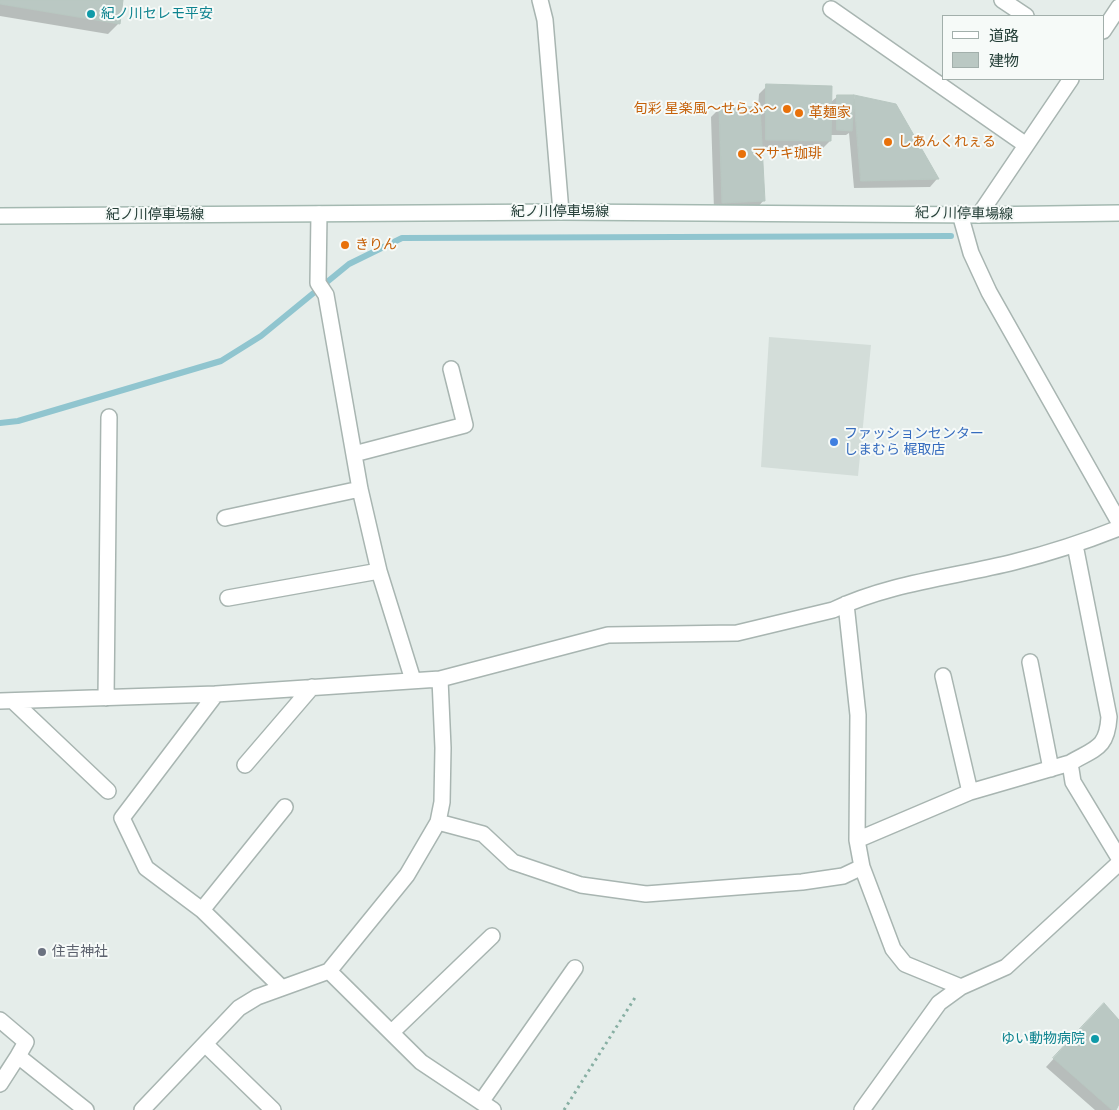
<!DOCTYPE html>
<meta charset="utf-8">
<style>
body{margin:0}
#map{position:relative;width:1119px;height:1110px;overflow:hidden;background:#e5edea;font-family:"Fira Sans Condensed","Noto Sans JP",sans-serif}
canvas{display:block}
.legend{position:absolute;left:942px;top:15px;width:162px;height:65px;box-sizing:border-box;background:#f6faf8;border:1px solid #a2afab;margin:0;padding:6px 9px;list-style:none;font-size:15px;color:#253f38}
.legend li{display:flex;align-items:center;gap:10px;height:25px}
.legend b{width:25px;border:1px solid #a2afab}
</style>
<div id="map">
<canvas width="1119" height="1110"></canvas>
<ul class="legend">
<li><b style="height:6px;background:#fff"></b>道路</li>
<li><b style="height:14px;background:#bac8c3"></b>建物</li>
</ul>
</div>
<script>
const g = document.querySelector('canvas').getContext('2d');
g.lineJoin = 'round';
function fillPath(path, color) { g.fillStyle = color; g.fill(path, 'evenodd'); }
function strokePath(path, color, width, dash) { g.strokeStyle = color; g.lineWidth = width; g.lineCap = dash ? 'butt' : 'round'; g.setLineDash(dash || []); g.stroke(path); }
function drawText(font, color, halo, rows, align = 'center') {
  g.font = font + ' "Fira Sans Condensed","Noto Sans JP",sans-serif'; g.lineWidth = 4; g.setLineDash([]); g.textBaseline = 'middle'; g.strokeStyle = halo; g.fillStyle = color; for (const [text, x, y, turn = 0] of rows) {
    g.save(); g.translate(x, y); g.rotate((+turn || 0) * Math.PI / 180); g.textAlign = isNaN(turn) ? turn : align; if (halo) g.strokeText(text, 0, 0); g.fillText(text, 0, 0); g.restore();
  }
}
const built = new Path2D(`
 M769 337 871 345 858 476 761 467Z`);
const shadow = new Path2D(`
 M0 0H122L119 23 108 34 0 16Z
 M767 86 831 102 838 96 895 105 937 179 930 187 854 188 849 133 846 135H830V141L822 149 761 147 764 200 756 209 714 210 711 117 719 109 758 108 759 94Z
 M1096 1013 1119 1022V1101L1115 1110H1095L1046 1067Z`);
const stream = new Path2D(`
 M0 423 18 421 221 361 261 336 349 264 402 238 951 236`);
const building = new Path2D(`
 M0 0H123L120 24 0 4Z
 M766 84 832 86 831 141 766 140Z
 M837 95H854L852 131 837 130Z
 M854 95 896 104 939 179 861 181Z
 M760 107 765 201 722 203 719 108Z
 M1104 1003 1119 1020V1104L1116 1110H1112L1053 1058Z`);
const path = new Path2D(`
 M564 1110 636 996`);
const minor = new Path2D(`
 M540 0 545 20 561 212
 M1002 0 1026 16
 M831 9 1026 145
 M1103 31 1119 7
 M319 214 318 283 326 295 360 489 379 571 413 680
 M960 214 971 253 989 292 1119 522
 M979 215 1071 79
 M354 454 465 425 451 369
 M225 518 360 489
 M1075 545 1109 717C1107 749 1095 748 1070 763L1073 782 1119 858
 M228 598 379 571
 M846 604 858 715 857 840 862 867 893 949 905 964 961 987
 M1030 662 1051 769
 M943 676 970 792
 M216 694 122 818 146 868 202 910 281 987
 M106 698 109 417
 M0 701 216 694 440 679 608 635 737 633 833 610C889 583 954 577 1014 562 1050 553 1084 542 1119 528
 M13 701 108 791
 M245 765 312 687
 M438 822 483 834 513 862 581 885 646 894 802 882 843 876 862 867
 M857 840 970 792 1070 763
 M202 910 285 807
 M329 971 421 1062 493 1110
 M0 1020 26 1042 18 1056
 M392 1032 492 936
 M206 1045 273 1110
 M0 1084 18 1056 86 1110
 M481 1102 575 968
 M142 1110 239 1008 257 997 329 971 407 875 438 822 442 802 443 748 440 679
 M862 1110 939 1003 961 987 1006 967 1119 863`);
const secondary = new Path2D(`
 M0 216 561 212 979 215 1119 213`);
const markers = [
 [91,14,5,"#0f9aa8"],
 [787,109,5,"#e8710a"],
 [799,113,5,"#e8710a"],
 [888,142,5,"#e8710a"],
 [742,154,5,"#e8710a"],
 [345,245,5,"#e8710a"],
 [834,442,5,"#3f7fe0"],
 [42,952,5,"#6b7280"],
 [1095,1039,5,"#0f9aa8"]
];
const cultureNames = [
 ["紀ノ川セレモ平安",101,14],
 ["ゆい動物病院",1085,1039,"right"]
];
const foodNames = [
 ["旬彩 星楽風～せらふ～",777,109,"right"],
 ["革麺家",809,113],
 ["しあんくれぇる",898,142],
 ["マサキ珈琲",752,154],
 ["きりん",355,245]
];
const streetNames = [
 ["紀ノ川停車場線",560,212],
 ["紀ノ川停車場線",964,214,1],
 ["紀ノ川停車場線",155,215]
];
const shopNames = [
 ["ファッションセンター",844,434],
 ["しまむら 梶取店",844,450]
];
const worshipNames = [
 ["住吉神社",52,952]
];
fillPath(built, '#d3ddd9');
fillPath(shadow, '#0003');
strokePath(stream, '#90c5cf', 6);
fillPath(building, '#bac8c3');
strokePath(building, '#b8c7c1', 1);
strokePath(minor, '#a8b5b1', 18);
strokePath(secondary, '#a4b9b1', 18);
strokePath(path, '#87afa3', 3, [2.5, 4]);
strokePath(minor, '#fff', 15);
strokePath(secondary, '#fff', 15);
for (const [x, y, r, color] of markers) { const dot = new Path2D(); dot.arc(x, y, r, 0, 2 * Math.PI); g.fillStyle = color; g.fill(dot); strokePath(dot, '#f6faf8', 2); }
drawText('14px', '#0d838f', '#f6faf8', cultureNames, 'left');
drawText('14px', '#c56008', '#f6faf8', foodNames, 'left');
drawText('14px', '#253f38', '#f6faf8', streetNames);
drawText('14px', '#366cbe', '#f6faf8', shopNames, 'left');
drawText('14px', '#5b616d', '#f6faf8', worshipNames, 'left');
</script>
